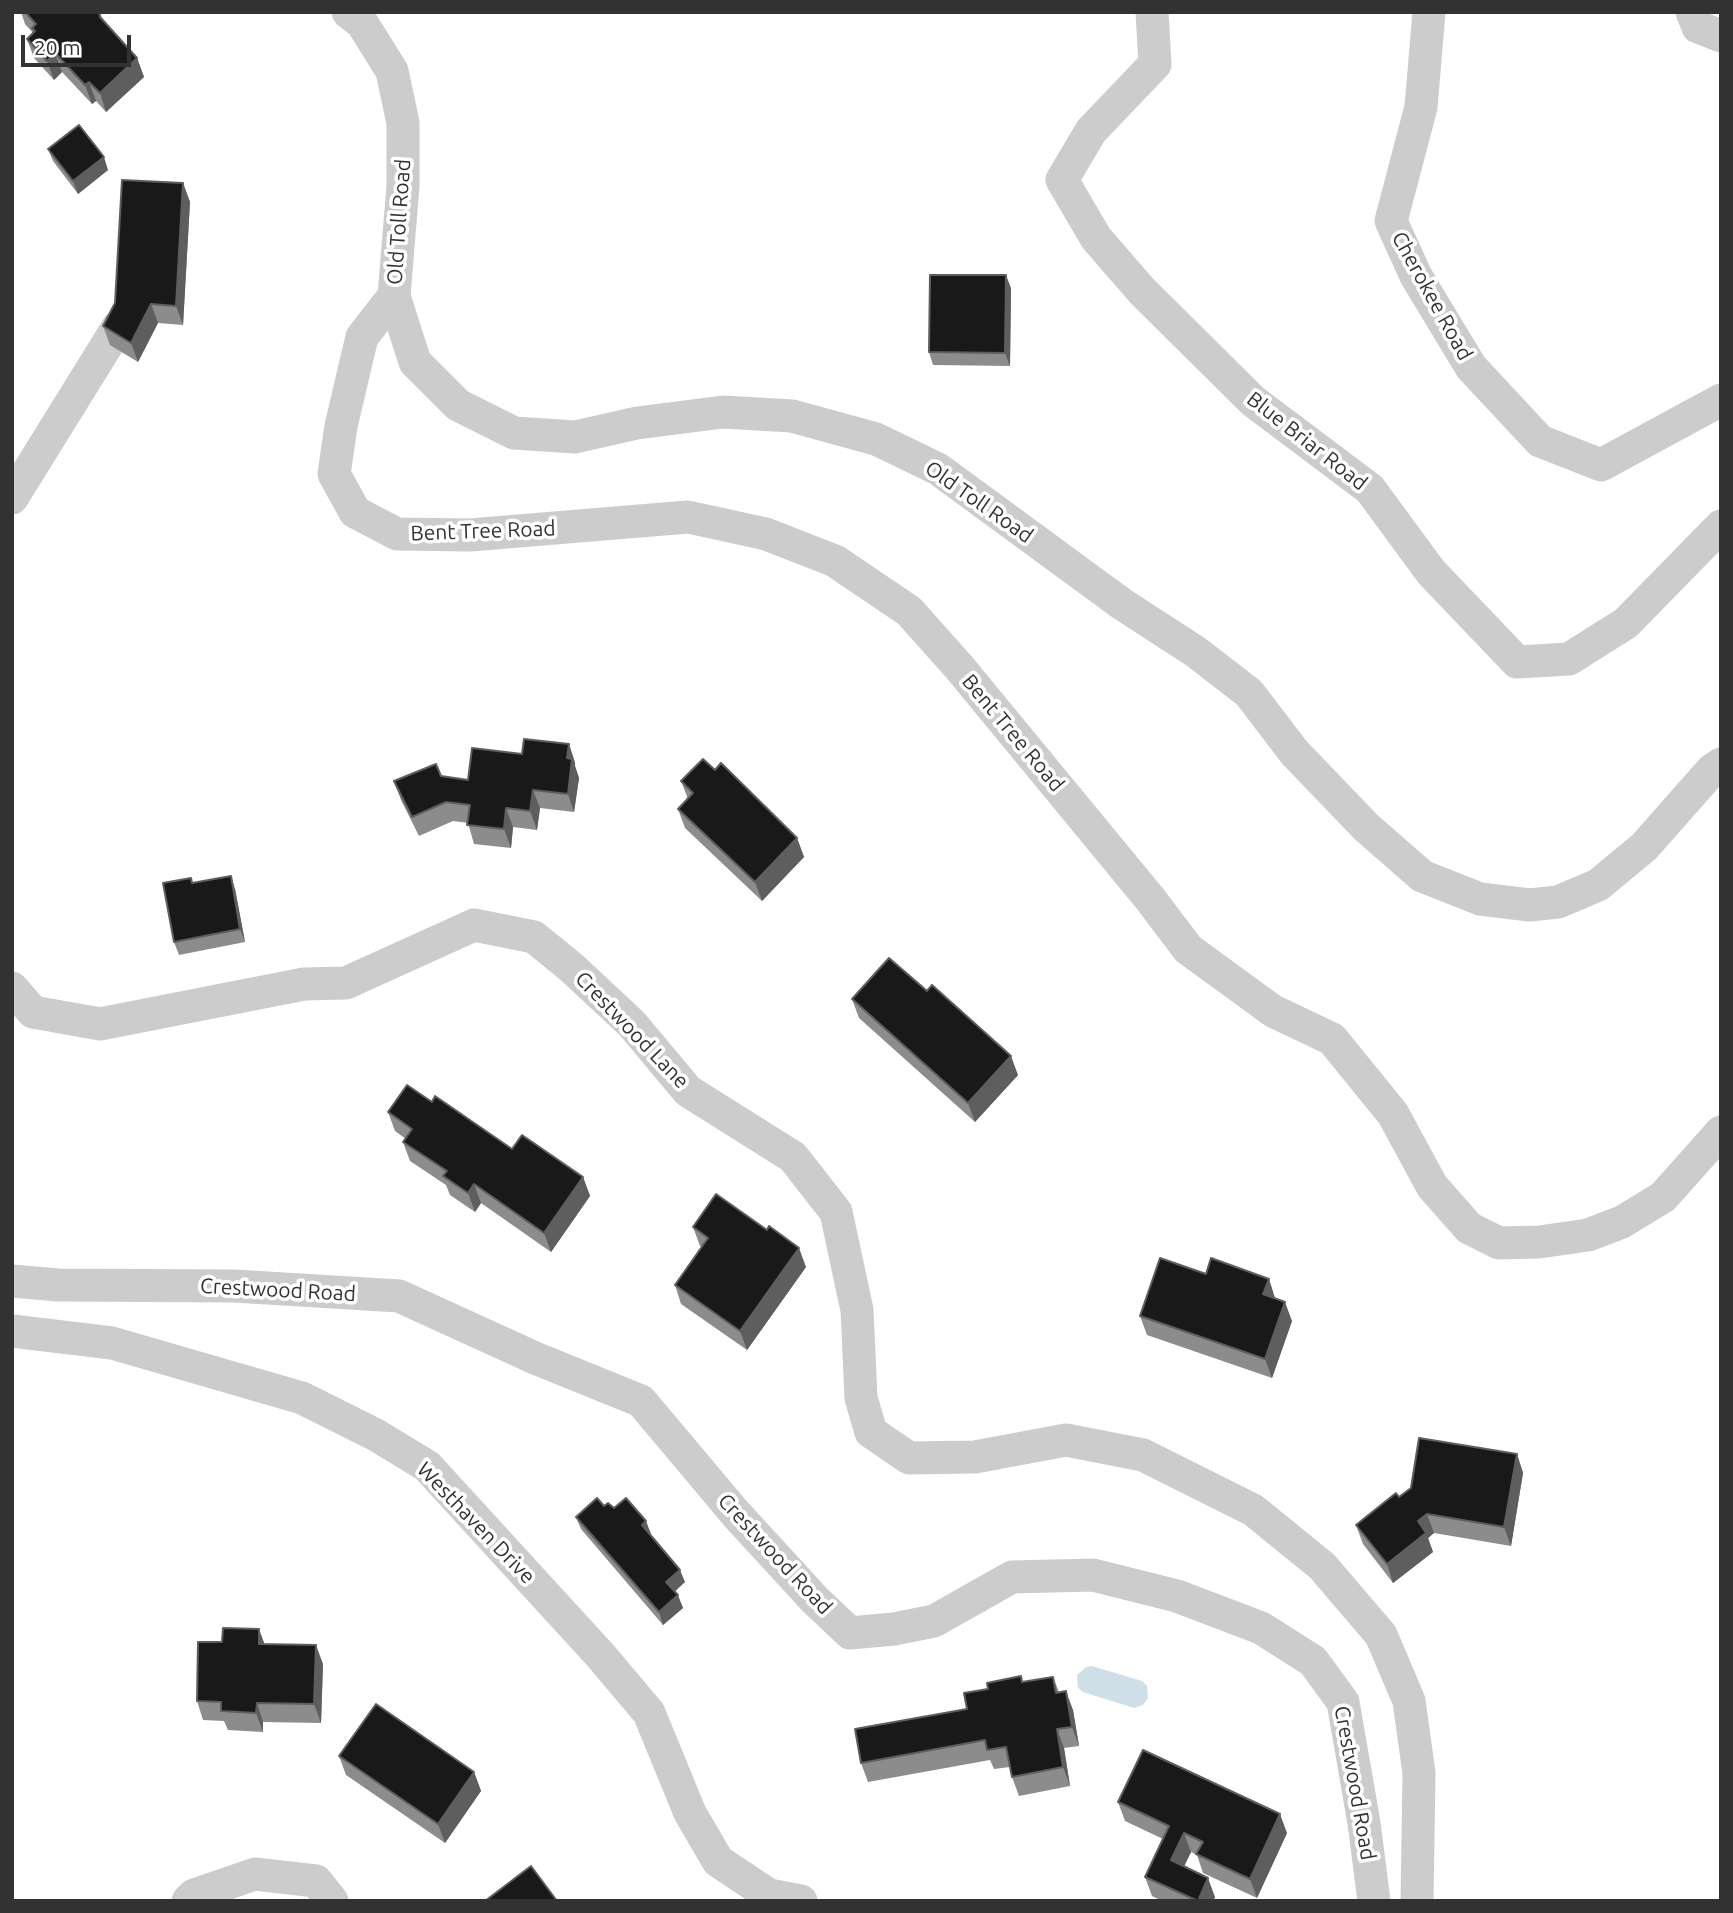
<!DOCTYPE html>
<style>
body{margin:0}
#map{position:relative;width:1733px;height:1913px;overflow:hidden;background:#fff;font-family:Ubuntu,sans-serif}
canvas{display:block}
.frame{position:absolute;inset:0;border:14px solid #323232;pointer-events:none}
.scale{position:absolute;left:21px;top:35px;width:110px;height:32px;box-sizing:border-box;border:4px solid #323232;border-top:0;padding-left:9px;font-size:21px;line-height:24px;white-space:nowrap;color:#323232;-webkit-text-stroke:5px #fff;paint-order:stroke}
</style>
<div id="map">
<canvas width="1733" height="1913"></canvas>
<div class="frame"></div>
<div class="scale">20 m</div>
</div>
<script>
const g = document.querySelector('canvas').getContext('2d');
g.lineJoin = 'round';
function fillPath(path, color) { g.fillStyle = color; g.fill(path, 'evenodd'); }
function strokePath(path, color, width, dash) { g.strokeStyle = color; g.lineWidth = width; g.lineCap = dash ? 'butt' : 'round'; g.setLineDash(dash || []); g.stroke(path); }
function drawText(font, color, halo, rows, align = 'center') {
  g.font = font + ' Ubuntu,sans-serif'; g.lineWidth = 7; g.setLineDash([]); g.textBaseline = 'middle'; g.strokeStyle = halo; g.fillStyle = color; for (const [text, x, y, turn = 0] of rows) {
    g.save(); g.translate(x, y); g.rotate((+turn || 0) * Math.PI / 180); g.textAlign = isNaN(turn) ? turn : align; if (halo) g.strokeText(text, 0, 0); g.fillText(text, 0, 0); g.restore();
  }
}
const water = new Path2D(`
 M1092 1666 1142 1681 1147 1686 1148 1698 1143 1705 1134 1708 1083 1692 1078 1688 1077 1675 1086 1667Z`);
const minor = new Path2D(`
 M348 12 362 23 392 71 403 123V186L394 296 415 362 458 405 514 433 575 437 637 423 723 412 792 416 876 439 938 469 1122 604 1196 652 1249 693 1294 752 1366 827 1422 876 1480 899 1530 905 1558 902 1598 885 1644 847 1712 770 1721 764
 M1152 12 1155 64 1091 131 1062 180 1096 238 1142 291 1253 401 1370 489 1431 572 1517 662 1569 659 1626 623 1721 526
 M1429 12 1421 107 1391 221 1416 276 1471 367 1540 441 1601 465 1721 400
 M1692 12 1698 27 1721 36
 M394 296 362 337 341 426 334 474 355 512 397 534 470 535 688 517 766 534 835 561 909 611 959 667 1151 900 1188 949 1273 1011 1332 1039 1393 1114 1432 1186 1469 1228 1499 1243 1539 1242 1588 1235 1622 1222 1663 1197 1721 1132
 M12 498 118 327
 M12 988 33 1012 100 1024 304 984 346 983 474 925 534 937 572 968 632 1024 688 1091 793 1157 836 1212 857 1310 861 1398 871 1432 909 1458 975 1457 1066 1440 1143 1455 1253 1510 1322 1566 1381 1635 1409 1701 1419 1773 1417 1901
 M12 1281 58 1285 234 1286 399 1296 535 1358 641 1401 736 1514 815 1600 850 1633 894 1629 934 1621 1012 1577 1093 1575 1177 1596 1261 1628 1313 1661 1343 1702 1364 1823 1374 1901
 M12 1331 112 1343 302 1398 376 1435 427 1466 601 1656 649 1713 690 1813 718 1861 769 1895 801 1901
 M188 1901 194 1895 255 1874 316 1881 332 1901`);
const wall = new Path2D(`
 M21 12H100L103 21 137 58 144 77 106 112 96 101 92 104 62 72 54 80 34 58 27 39 33 33 25 24Z
 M48 149 108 170 78 194 53 161Z
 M183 183 190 202 183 325 158 323 138 362 110 345 103 326Z
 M1011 288 1010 366 933 365 929 352Z
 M569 744 575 763V766L579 778 574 812 540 808 537 830 513 827 511 848 474 844 468 823 453 821 419 836 401 800 394 781 441 776 468 780 522 754Z
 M715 770 797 838 804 857 762 901 685 828 678 809 688 799 681 781Z
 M193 883 235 889 245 942 179 955 174 942Z
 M927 991 1018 1075 975 1122 859 1018 852 999Z
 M432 1102 512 1149 583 1177 590 1196 551 1252 481 1203 475 1212 450 1195 446 1185 410 1161 403 1142 406 1139 395 1131 388 1112Z
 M693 1227 767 1230 806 1267 747 1350 681 1304 675 1285 702 1247 700 1246Z
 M1206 1274 1269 1279 1275 1299 1292 1321 1272 1378 1147 1335 1140 1316Z
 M1517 1454 1523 1473 1511 1546 1434 1533 1428 1538 1433 1552 1393 1583 1363 1544 1356 1525 1399 1497Z
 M604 1506 614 1508 651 1534 650 1535 685 1582 675 1591 683 1608 663 1625 581 1529 576 1517Z
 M265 1644 323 1664 321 1723 263 1722V1732L228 1730 224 1721 203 1720 197 1701Z
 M1021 1676 1023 1682 1053 1677 1059 1692 1073 1710 1079 1746 1064 1748 1070 1786 1019 1796 1012 1777 1010 1767 994 1769 990 1760 868 1782 861 1763 967 1709 988 1689Z
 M339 1756 474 1772 481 1791 445 1843 346 1775Z
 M1118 1802 1287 1833 1257 1898 1203 1873 1197 1855 1191 1852 1184 1866 1215 1897 1213 1901H1162L1152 1896 1145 1877 1163 1839 1125 1821Z`);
const shadedWall = new Path2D(`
 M55 53 62 72 54 80 47 61Z
 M137 58 144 77 106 112 100 93Z
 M89 82 96 101 92 104 85 85Z
 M104 157 108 170 78 194 73 181Z
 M183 183 190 202 183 325 176 306Z
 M1006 275 1011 288 1010 366 1005 353Z
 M151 304 158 323 138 362 131 343Z
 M569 744 575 763V766L579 778 574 812 568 794 567 758Z
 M533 790 540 808 537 830 530 811Z
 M506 808 513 827 511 848 504 829Z
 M797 838 804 857 762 901 755 882Z
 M231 876 235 889 245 942 240 929Z
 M1011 1056 1018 1075 975 1122 968 1103Z
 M583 1177 590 1196 551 1252 544 1233Z
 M474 1184 481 1203 475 1212 468 1193Z
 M799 1248 806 1267 747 1350 740 1331Z
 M1269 1279 1275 1298 1270 1313 1263 1294Z
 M1285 1302 1292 1321 1272 1378 1265 1359Z
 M1517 1454 1523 1473 1511 1546 1504 1527Z
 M1427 1514 1434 1533 1428 1538 1433 1552 1393 1583 1387 1564 1418 1521Z
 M646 1521 651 1534 646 1538 642 1525Z
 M680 1570 685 1582 671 1595 666 1582Z
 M678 1595 683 1608 663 1625 659 1612Z
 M259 1629 266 1648 259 1644Z
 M316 1645 323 1664 321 1723 314 1704Z
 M1066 1691 1073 1710 1079 1746 1072 1727Z
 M257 1703 263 1722V1732L256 1713Z
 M1057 1729 1064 1748 1070 1786 1063 1767Z
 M474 1772 481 1791 445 1843 438 1824Z
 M1280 1814 1287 1833 1257 1898 1250 1879Z
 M1184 1833 1191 1852 1178 1879 1171 1860Z
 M1208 1878 1215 1897 1213 1901H1198Z`);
const building = new Path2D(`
 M25 12H99L100 17 137 58 100 93 89 82 85 85 55 53 47 61 27 39 35 31 32 28 36 24Z
 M79 125 104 157 73 181 48 149Z
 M122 180 183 183 176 306 151 304 131 343 103 326 115 303Z
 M930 275H1006L1005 353 929 352Z
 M524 739 569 744 567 758 572 759 568 794 533 790 530 811 506 808 504 829 467 825 470 805 446 802 412 817 394 781 436 764 441 776 468 780 472 748 522 754Z
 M703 759 715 770 721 763 797 838 755 882 678 809 693 793 681 781Z
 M231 876 240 929 174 942 163 883 191 878 192 883Z
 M889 958 927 991 932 985 1011 1056 968 1103 852 999Z
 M407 1085 432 1102 435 1096 512 1149 522 1135 583 1177 544 1233 474 1184 468 1193 443 1176 447 1171 403 1142 412 1129 388 1112Z
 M716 1194 767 1230 769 1226 799 1248 740 1331 675 1285 708 1238 693 1227Z
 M1160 1258 1206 1274 1211 1258 1269 1279 1263 1294 1285 1302 1265 1359 1140 1316Z
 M1419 1438 1517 1454 1504 1527 1427 1514 1418 1521 1426 1533 1387 1564 1356 1525 1396 1493 1399 1497 1411 1488Z
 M597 1498 604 1506 608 1503 614 1508 626 1498 646 1521 642 1525 680 1570 666 1582 678 1595 659 1612 576 1517Z
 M223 1628 259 1629V1644L316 1645 314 1704 257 1703 256 1713 221 1711V1702L197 1701 198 1642H222Z
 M1021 1676 1022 1682 1053 1677 1056 1693 1066 1691 1072 1727 1057 1729 1063 1767 1012 1777 1006 1747 987 1750 985 1740 861 1763 855 1729 967 1709 964 1693 988 1689 987 1683Z
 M376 1704 474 1772 438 1824 339 1756Z
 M1143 1750 1280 1814 1250 1879 1196 1854 1203 1842 1184 1833 1171 1860 1208 1878 1198 1901 1145 1877 1169 1826 1118 1802Z
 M531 1866 557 1901H485Z`);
const streetNames = [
 ["Old Toll Road",399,222,-86],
 ["Cherokee Road",1432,296,61],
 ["Blue Briar Road",1307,441,38],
 ["Old Toll Road",979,502,35],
 ["Bent Tree Road",483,531,-2],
 ["Bent Tree Road",1013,733,50],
 ["Crestwood Lane",632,1030,46],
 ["Crestwood Road",278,1290,3],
 ["Westhaven Drive",476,1523,46],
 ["Crestwood Road",775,1554,47],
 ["Crestwood Road",1355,1783,80]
];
fillPath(water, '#cedfe7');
strokePath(minor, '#ccc', 33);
fillPath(wall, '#8c8c8c');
fillPath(shadedWall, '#5e5e5e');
fillPath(building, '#191919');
strokePath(building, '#5e5e5e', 2);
drawText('21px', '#323232', '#fff', streetNames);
</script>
